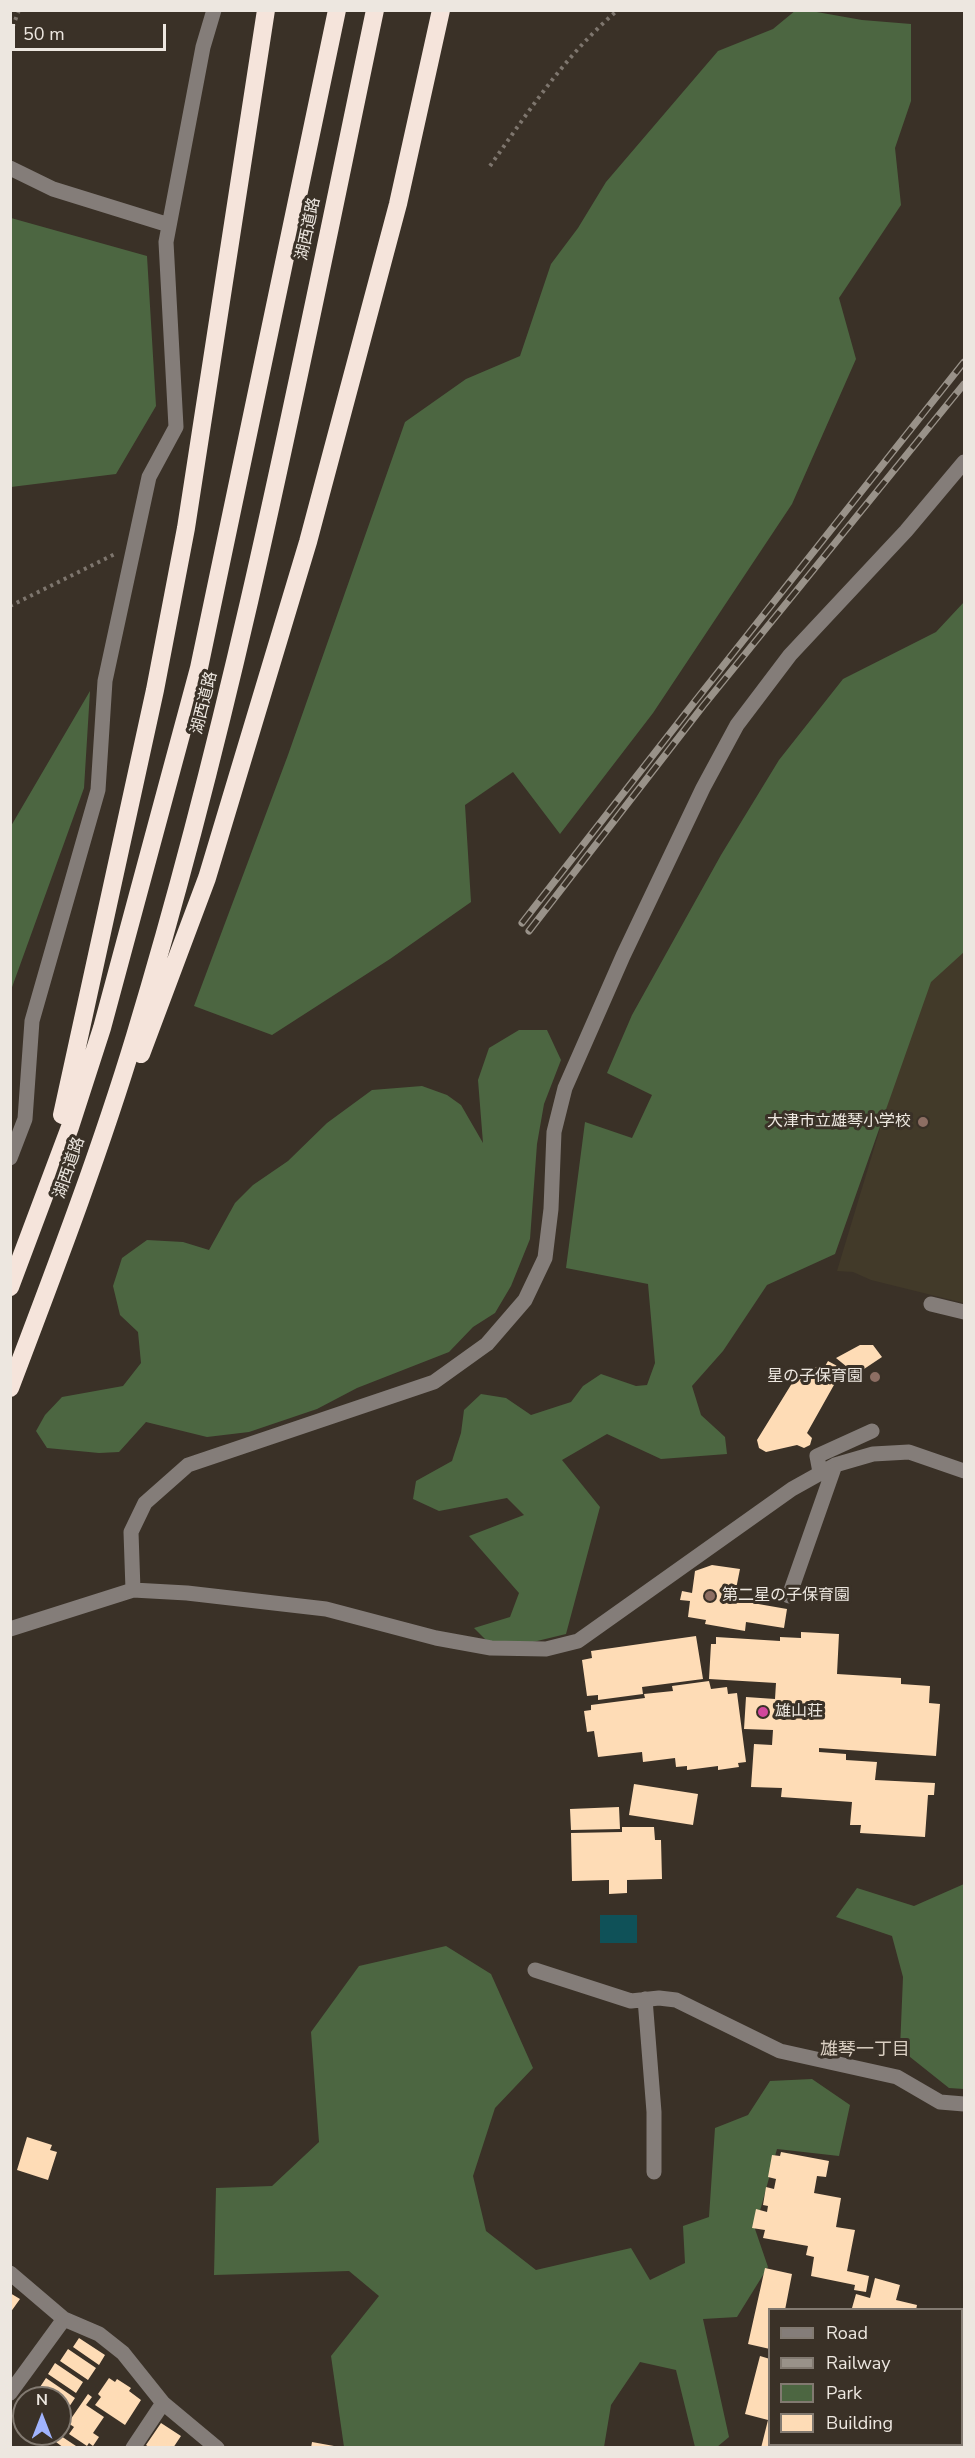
<!DOCTYPE html>
<meta charset="utf-8">
<style>
body{margin:0}
#map{position:relative;width:975px;height:2458px;overflow:hidden;background:#3a3127;font-family:"Nunito Sans",sans-serif}
canvas{display:block}
.frame{position:absolute;inset:0;border:12px solid #ede7e0;pointer-events:none}
.legend{position:absolute;left:768px;top:2308px;width:195px;height:138px;box-sizing:border-box;background:#3a3127;border:2px solid #827a71;margin:0;padding:8px 10px;list-style:none;font-size:18px;color:#ede7e0}
.legend li{display:flex;align-items:center;gap:12px;height:30px}
.legend b{width:30px;border:2px solid #827a71}
.north{position:absolute;left:12px;top:2386px;width:60px;height:60px;box-sizing:border-box;background:#3a3127;border:2px solid #827a71;border-radius:50%;rotate:0deg;font-size:16px;font-weight:700;line-height:24px;text-align:center;color:#ede7e0}
.north::after{content:'';display:block;margin:auto;width:21px;height:27px;background:#a0b3fd;clip-path:polygon(50% 0,100% 100%,50% 72%,0 100%)}
.scale{position:absolute;left:12px;top:24px;width:154px;height:27px;box-sizing:border-box;border:3px solid #ede7e0;border-top:0;padding-left:8px;font-size:18px;line-height:21px;white-space:nowrap;color:#ede7e0;-webkit-text-stroke:4px #3a3127;paint-order:stroke}
</style>
<div id="map">
<canvas width="975" height="2458"></canvas>
<div class="frame"></div>
<ul class="legend">
<li><b style="height:8px;background:#847d79"></b>Road</li>
<li><b style="height:8px;background:#999289"></b>Railway</li>
<li><b style="height:16px;background:#4c6641"></b>Park</li>
<li><b style="height:16px;background:#fedcb6"></b>Building</li>
</ul>
<div class="north">N</div>
<div class="scale">50 m</div>
</div>
<script>
const g = document.querySelector('canvas').getContext('2d');
g.lineJoin = 'round';
function fillPath(path, color) { g.fillStyle = color; g.fill(path, 'evenodd'); }
function strokePath(path, color, width, dash) { g.strokeStyle = color; g.lineWidth = width; g.lineCap = dash ? 'butt' : 'round'; g.setLineDash(dash || []); g.stroke(path); }
function drawText(font, color, halo, rows, align = 'center') {
  g.font = font + ' "Nunito Sans","Noto Sans JP",sans-serif'; g.lineWidth = 6; g.setLineDash([]); g.textBaseline = 'middle'; g.strokeStyle = halo; g.fillStyle = color; for (const [text, x, y, turn = 0] of rows) {
    g.save(); g.translate(x, y); g.rotate((+turn || 0) * Math.PI / 180); g.textAlign = isNaN(turn) ? turn : align; if (halo) g.strokeText(text, 0, 0); g.fillText(text, 0, 0); g.restore();
  }
}
const education = new Path2D(`
 M964 944V1303L871 1280 853 1272 837 1271 927 973Z`);
const green = new Path2D(`
 M796 10 811 11 862 20 911 24V101L895 148 901 205 839 298 856 359 792 504 653 713 560 834 513 772 465 805 471 902 390 959 272 1035 194 1006 288 755 405 422 466 379 520 356 551 264 578 228 606 182 718 51 773 29Z
 M11 218 147 256 156 406 116 474 11 487Z
 M964 602V952L931 982 835 1254 767 1285 723 1351 692 1386 701 1415 725 1437 727 1454 661 1459 607 1434 562 1460 600 1507 566 1634 533 1642 489 1643 474 1628 510 1617 519 1593 469 1536 524 1515 507 1498 439 1511 413 1499 416 1481 452 1461 461 1433 464 1410 481 1394 506 1398 531 1415 571 1402 583 1386 601 1374 636 1386 647 1385 655 1363 648 1284 566 1268 585 1122 632 1138 652 1095 607 1073 632 1015 721 855 779 760 843 679 936 632Z
 M90 691 84 788 11 990V826Z
 M519 1030H547L561 1060 544 1104 537 1144 530 1239 511 1286 495 1313 473 1327 449 1352 357 1388 317 1409 249 1432 207 1437 146 1422 119 1452 99 1453 47 1448 36 1431 45 1415 62 1397 123 1386 141 1363 138 1332 120 1315 113 1286 122 1258 147 1240 183 1242 209 1250 235 1203 253 1185 288 1161 327 1123 372 1090 422 1086 447 1095 461 1105 483 1143 478 1080 489 1048Z
 M964 1884V2089L949 2088 900 2049 903 1977 892 1936 836 1917 857 1888 914 1906Z
 M446 1946 491 1974 533 2068 495 2108 473 2176 486 2231 536 2270 631 2248 650 2280 685 2263 683 2226 709 2217 715 2128 748 2115 770 2081 812 2079 850 2105 839 2156 777 2149 755 2229 768 2267 737 2317 703 2319 729 2437 717 2447H695L676 2370 640 2362 611 2405 604 2447H344L331 2356 379 2296 349 2271 214 2275 216 2188 272 2186 319 2142 311 2032 359 1966Z`);
const water = new Path2D(`
 M600 1915H637V1943H600Z`);
const building = new Path2D(`
 M860 1345H873L882 1357 864 1369 852 1371 836 1358Z
 M828 1361 839 1367 835 1374 839 1376 807 1433 812 1438 810 1445 804 1448 797 1445 766 1452 759 1448 757 1440 794 1380 820 1365 824 1368Z
 M712 1565 740 1569 736 1589 741 1601 787 1609 784 1628 746 1622 745 1631 705 1624 706 1620 688 1617 690 1601 680 1600 682 1591 692 1593 695 1571Z
 M801 1632 839 1634 837 1674 901 1678V1684L930 1686 929 1703 940 1704 936 1756 819 1748V1752L846 1754V1760L877 1762 875 1780 935 1783 934 1795H928L925 1837 860 1833 861 1825H850L852 1802 781 1797 782 1788 751 1787 754 1744 772 1745 773 1730 744 1729 746 1697 775 1699 776 1683 709 1679 711 1644H716V1637L780 1641V1637L801 1638Z
 M696 1636 703 1679 642 1687 643 1694 598 1700V1695L587 1696 582 1660 592 1658 591 1651Z
 M709 1681 711 1689 727 1687 728 1694 737 1693 746 1762 738 1763 739 1767 718 1770V1766L687 1770V1766L676 1767 675 1758 643 1762 642 1752 598 1757 594 1731 587 1732 584 1711 591 1710V1705L645 1698 644 1694 673 1691 672 1686Z
 M634 1784 698 1794 693 1825 629 1815Z
 M619 1807 620 1829 571 1830 570 1809Z
 M622 1827H654L655 1840H661L662 1879 627 1880V1893L609 1894V1880L572 1881 571 1833 622 1832Z
 M27 2137 52 2145 50 2150 57 2152 48 2180 17 2170Z
 M781 2152 829 2161 826 2177 817 2176 814 2193 841 2198 836 2227 855 2230 847 2271 869 2276 866 2292 854 2290 855 2285 811 2276 814 2257 806 2255 808 2246 763 2238 765 2230 752 2228 756 2209 767 2212 768 2206 763 2205 766 2187 774 2189 776 2179 768 2177 772 2155 780 2156Z
 M765 2268 792 2274 785 2310H770V2349L748 2344Z
 M875 2278 900 2285 896 2300 917 2305 916 2310 852 2308 856 2294 870 2298Z
 M10 2293 20 2299 10 2313Z
 M79 2338 105 2355 99 2365 73 2347Z
 M68 2349 96 2368 88 2380 60 2361Z
 M760 2356 770 2359V2444H822L821 2448H761L768 2420 745 2414Z
 M55 2363 83 2382 76 2393 48 2374Z
 M46 2378 75 2398 67 2410 60 2405V2398H50L38 2390Z
 M109 2378 115 2382 117 2379 131 2388 129 2391 141 2400 125 2425 95 2405 101 2397 98 2394Z
 M88 2394 92 2397 86 2405 104 2417 93 2433 99 2437 93 2446 89 2443 87 2446 69 2434 74 2427 68 2423Z
 M161 2423 181 2436 173 2448H150L146 2445Z
 M61 2436 79 2448H64L56 2442Z
 M312 2442 334 2446V2448H311Z
 M847 2444H886L885 2448H846Z`);
const path = new Path2D(`
 M10 34 19 10
 M490 166C529 111 566 54 618 10
 M10 606 115 554`);
const minor = new Path2D(`
 M10 168 53 189 169 225
 M10 1158 25 1119 32 1021 98 790 105 681 149 477 176 427 166 242 203 47 214 10
 M931 1304 964 1312
 M820 1472 817 1456 872 1431
 M133 1590 131 1532 145 1503 188 1465 434 1382 487 1344 525 1300 545 1258 551 1209 554 1132 565 1088 623 956 703 788 737 725 790 655 906 531 964 462
 M789 1596 835 1465
 M10 1629 133 1590 187 1593 326 1609 436 1638 491 1648 546 1649 578 1641 792 1489 835 1465 873 1454 909 1452 964 1471
 M535 1970 631 2001 659 1998 676 2000 780 2051 897 2077 940 2102 964 2104
 M645 1999 654 2112V2172
 M10 2273 64 2319 99 2334 123 2353 163 2403 217 2448
 M10 2393 64 2319
 M133 2448 163 2403`);
const highway = new Path2D(`
 M141 1054 207 878 308 542 398 204 441 10
 M62 1115 155 690 186 528 266 10
 M10 1287 70 1127 102 1028 199 668 337 10
 M10 1388C54 1272 99 1155 135 1036 237 700 303 354 375 10`);
const rail = new Path2D(`
 M522 923 696 700 964 362
 M529 931 703 706 964 384`);
const markers = [
 [923,1122,6,"#8d6e63"],
 [875,1377,6,"#8d6e63"],
 [710,1596,6,"#8d6e63"],
 [763,1712,6,"#d1479c"]
];
const streetNames = [
 ["湖西道路",309,229,-78],
 ["湖西道路",205,703,-76],
 ["湖西道路",70,1168,-71]
];
const poiNames = [
 ["大津市立雄琴小学校",911,1122],
 ["星の子保育園",863,1377],
 ["第二星の子保育園",722,1596,"left"],
 ["雄山荘",775,1712,"left"]
];
const neighbourhoodNames = [
 ["雄琴一丁目",865,2051]
];
fillPath(education, '#423a29');
fillPath(green, '#4c6641');
fillPath(water, '#0f5158');
fillPath(building, '#fedcb6');
strokePath(path, '#7e766e', 4, [3, 4.5]);
strokePath(minor, '#847d79', 15);
strokePath(highway, '#f5e4db', 18);
strokePath(rail, '#999289', 7);
strokePath(rail, '#3a3127', 4.5, [14]);
for (const [x, y, r, color] of markers) { const dot = new Path2D(); dot.arc(x, y, r, 0, 2 * Math.PI); g.fillStyle = color; g.fill(dot); strokePath(dot, '#3a3127', 2); }
drawText('16px', '#ede7e0', '#3a3127', streetNames);
drawText('16px', '#ede7e0', '#3a3127', poiNames, 'right');
drawText('18px', '#d9cec1', '#3a3127', neighbourhoodNames);
</script>
